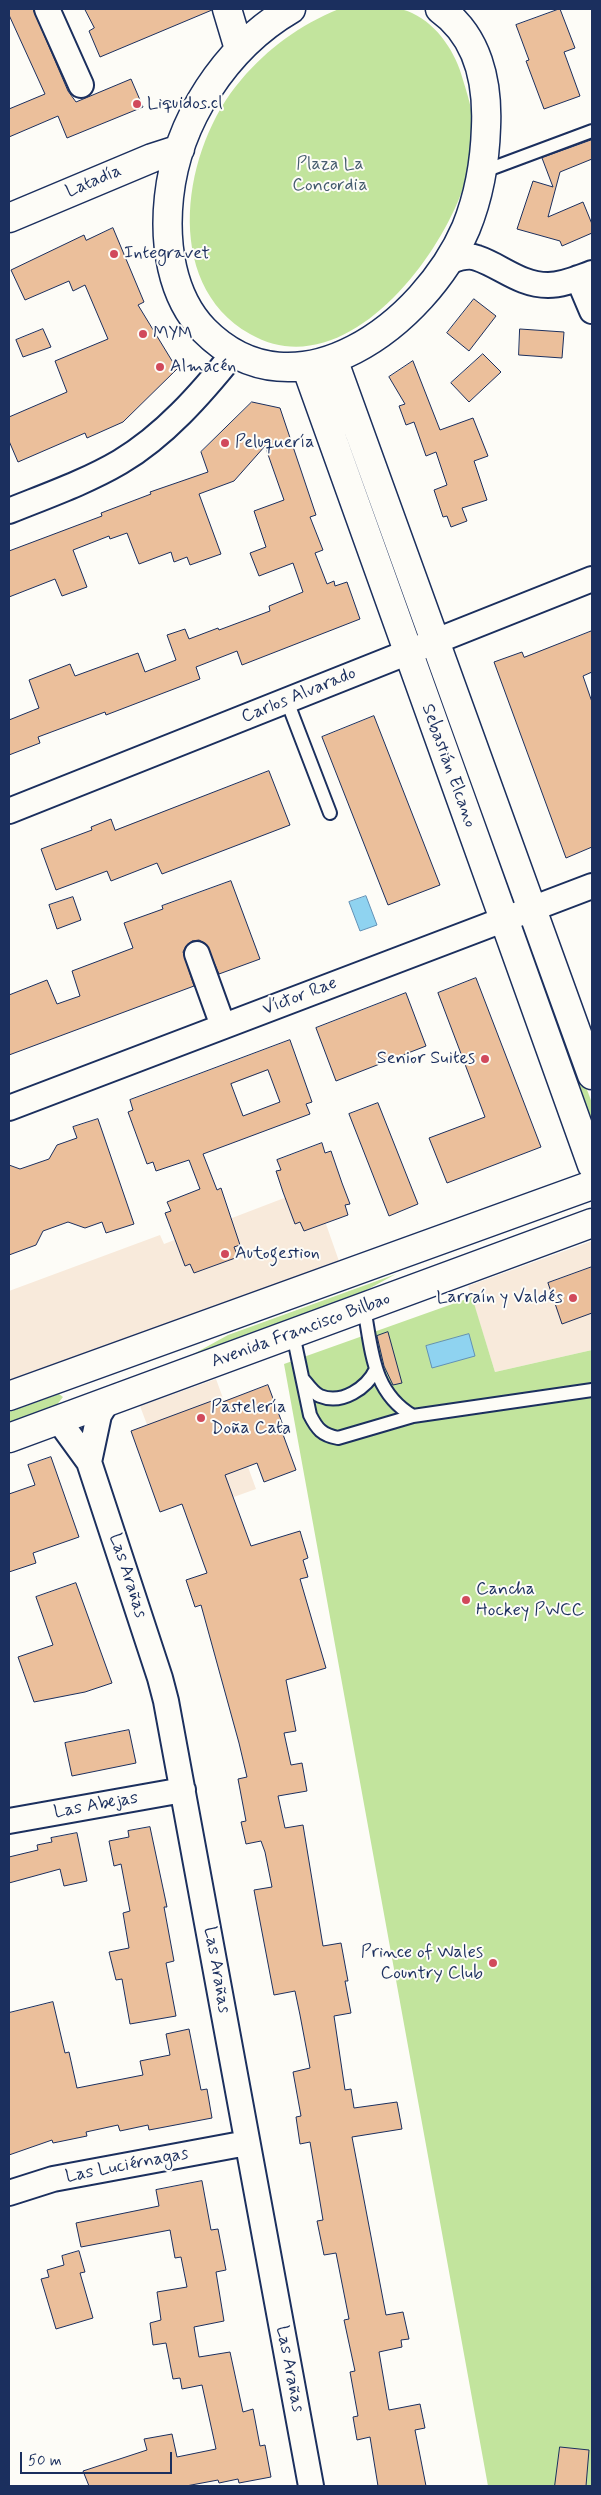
<!DOCTYPE html>
<meta charset="utf-8">
<style>
body{margin:0}
#map{position:relative;width:601px;height:2495px;overflow:hidden;background:#fdfcf7;font-family:Mynerve,sans-serif}
canvas{display:block}
.frame{position:absolute;inset:0;border:10px solid #1b2f5e;pointer-events:none}
.scale{position:absolute;left:20px;top:2452px;width:152px;height:22px;box-sizing:border-box;border:2px solid #1b2f5e;border-top:0;padding-left:6px;font-size:15px;line-height:18px;white-space:nowrap;color:#1b2f5e;-webkit-text-stroke:4px #fdfcf7;paint-order:stroke}
</style>
<div id="map">
<canvas width="601" height="2495"></canvas>
<div class="frame"></div>
<div class="scale">50 m</div>
</div>
<script>
const g = document.querySelector('canvas').getContext('2d');
g.lineJoin = 'round';
function fillPath(path, color) { g.fillStyle = color; g.fill(path, 'evenodd'); }
function strokePath(path, color, width, dash) { g.strokeStyle = color; g.lineWidth = width; g.lineCap = dash ? 'butt' : 'round'; g.setLineDash(dash || []); g.stroke(path); }
function drawText(font, color, halo, rows, align = 'center') {
  g.font = font + ' Mynerve,sans-serif'; g.lineWidth = 4; g.setLineDash([]); g.textBaseline = 'middle'; g.strokeStyle = halo; g.fillStyle = color; for (const [text, x, y, turn = 0] of rows) {
    g.save(); g.translate(x, y); g.rotate((+turn || 0) * Math.PI / 180); g.textAlign = isNaN(turn) ? turn : align; if (halo) g.strokeText(text, 0, 0); g.fillText(text, 0, 0); g.restore();
  }
}
const built = new Path2D(`
 M313 1187 340 1264 9 1383V1291L160 1235 164 1244Z
 M592 1241V1350L495 1372 468 1286Z
 M216 1379 256 1489 206 1507 149 1430 140 1406Z`);
const green = new Path2D(`
 M339 9C359 9 394 4 412 13 438 25 456 53 463 80 466 90 469 99 471 109 475 130 469 170 462 191 435 266 341 386 250 334 160 283 183 147 241 80 268 48 300 25 339 9Z
 M529 935 592 1103V1131L523 940Z
 M396 1274 337 1306 190 1356 228 1335Z
 M472 1297 495 1372 592 1350V2486H488L284 1364Z
 M59 1394 63 1397 55 1407 9 1423V1412Z`);
const water = new Path2D(`
 M366 896 377 925 360 931 349 902Z
 M469 1334 475 1356 432 1368 426 1346Z`);
const building = new Path2D(`
 M9 9H33L68 91 76 102 131 79 143 107 67 138 58 116 9 137V109L45 94 9 15Z
 M85 9H212V10L100 57 89 31 94 28Z
 M560 9 575 48 564 52 580 96 544 109 526 61 529 60 516 25Z
 M592 140V159L560 172 548 217 583 202 592 224V233L562 246 560 241 517 229 533 181 553 187 542 158Z
 M113 228 144 302 138 305 177 369 123 422 87 438 85 433 18 462 9 441V417L67 392 55 361 108 339 85 285 73 291 69 281 25 300 11 270 84 235 86 240Z
 M474 299 496 316 469 351 447 333Z
 M43 329 51 347 23 357 16 340Z
 M520 329 564 332 562 358 519 355Z
 M483 354 501 372 469 402 451 383Z
 M413 361 440 430 473 418 488 456 474 461 487 500 462 508 467 521 451 527 447 516 443 517 434 490 447 485 436 452 426 456 414 422 406 425 399 406 405 404 389 377Z
 M252 402 280 408 316 515 310 517 323 550 315 553 327 584 334 581 335 586 347 582 360 619 242 665 237 651 196 667 200 679 106 715 105 712 38 737 40 743 9 755V720L39 708 29 680 70 664 75 676 138 653 145 672 176 660 167 635 185 629 189 639 218 628 219 630 270 611 269 606 303 592 293 563 259 576 250 553 266 547 254 511 284 500 265 446 234 481 199 494 221 554 190 565 187 557 174 562 171 552 139 564 127 533 110 539 109 536 73 550 87 587 62 596 55 579 9 597V551L102 516 101 513 151 494 150 492 208 472 201 452Z
 M592 631V672L583 676 592 702V847L566 858 494 662 522 652 524 657Z
 M374 716 440 885 388 905 322 737Z
 M269 771 290 825 162 874 157 863 111 881 107 871 56 890 41 849 92 830 91 827 111 819 115 830Z
 M231 881 260 959 219 974 206 944 199 940 192 941 186 946 183 952 194 986 9 1055V995L47 980 57 1004 80 996 72 971 133 948 124 923 163 909 162 906Z
 M73 897 81 920 57 929 49 905Z
 M476 978 541 1147 447 1183 429 1138 485 1117 438 993Z
 M406 993 426 1046 336 1081 316 1028Z
 M290 1040 312 1102 306 1104 310 1114 203 1154 217 1190 221 1188 240 1245 234 1247 238 1257 194 1273 190 1264 185 1266 165 1213 171 1211 167 1202 200 1189 189 1160 156 1171 153 1162 147 1164 128 1112 133 1110 130 1100ZM268 1070 280 1102 243 1116 231 1084Z
 M378 1103 418 1204 389 1216 349 1114Z
 M98 1119 134 1224 106 1233 102 1222 85 1228 68 1222 43 1231 36 1245 9 1255V1165L20 1169 49 1159 57 1145 77 1138 73 1127Z
 M322 1143 325 1153 331 1151 342 1183 350 1204 345 1205 348 1215 304 1231 300 1222 295 1224 283 1192 276 1171 281 1170 277 1160Z
 M592 1267V1313L562 1324 548 1283Z
 M388 1332 402 1383 393 1385 384 1366 377 1336Z
 M268 1385 284 1428 281 1429 296 1470 264 1482 257 1463 225 1475 251 1546 300 1531 308 1558 303 1560 308 1577 300 1579 326 1668 286 1680 296 1731 284 1733 291 1765 302 1763 307 1791 278 1796 285 1828 303 1825 323 1946 341 1943 348 1981H345L351 2013 334 2016 345 2090 351 2089 354 2108 397 2102 402 2129 352 2137 386 2315 403 2312 409 2339 401 2340 402 2347 379 2352 389 2410 420 2404 425 2428 415 2430 426 2486H378L370 2437 357 2440 353 2417 358 2416 350 2372 355 2371 344 2320 349 2319 336 2253 324 2255 317 2221 323 2220 310 2142 300 2144 296 2117 301 2116 293 2072 310 2068 300 2015 295 1991 274 1995 254 1890 272 1887 265 1852 261 1841 246 1844 241 1822 246 1821 238 1779 247 1777 239 1743 201 1605 195 1607 186 1580 207 1573 182 1504 160 1512 131 1431 217 1399 219 1403Z
 M51 1457 79 1537 33 1553 36 1563 9 1572V1494L35 1485 28 1465Z
 M76 1583 112 1683 85 1692 34 1702 18 1657 53 1645 36 1597Z
 M129 1730 136 1763 72 1776 65 1743Z
 M150 1827 167 1907H164L174 1961 166 1963 176 2016 130 2024 122 1979 116 1980 109 1952 129 1948 123 1913 130 1911 121 1864 114 1866 109 1841 129 1837 128 1831Z
 M77 1833 87 1881 64 1886 60 1869 9 1883V1857L38 1850 37 1845 52 1842 51 1838Z
 M53 2002 65 2053 69 2052 77 2088 143 2075 140 2061 170 2055 166 2034 189 2029 201 2090 207 2089 212 2118 149 2130 148 2125 120 2131 118 2125 86 2132 87 2136 53 2143 52 2140 9 2155V2013Z
 M202 2181 211 2230 218 2229 226 2270 216 2272 224 2321 194 2327 199 2357 230 2352 243 2412 253 2409 260 2446 265 2445 271 2477 239 2483 238 2479 219 2483 218 2480 186 2486H89L83 2471 147 2450 144 2439 172 2434 177 2457 216 2449 202 2385 182 2389 180 2378 173 2379 166 2343 153 2345 150 2323 161 2320 157 2292 187 2287 181 2257 175 2258 170 2230 81 2247 76 2223 159 2206 156 2190Z
 M79 2251 85 2272 80 2273 93 2318 56 2329 41 2279 49 2277 47 2270 64 2265 62 2256Z
 M560 2447 589 2450 586 2486H555Z`);
const service = new Path2D(`
 M482 172 592 131
 M287 701 330 813
 M364 1308C372 1350 372 1392 413 1416
 M293 1334 310 1415C317 1429 322 1435 338 1438L413 1416 592 1390
 M303 1379C308 1385 313 1393 320 1396 342 1405 367 1388 376 1369`);
const minor = new Path2D(`
 M47 9 81 85
 M447 262C456 259 467 254 477 258 501 266 520 285 548 285 564 285 578 278 592 273
 M578 278 592 311
 M9 511C46 496 86 482 120 462 164 436 201 394 233 354
 M9 811 592 579
 M197 954 223 1026
 M9 1108 592 886
 M61 1419 65 1429 89 1462 160 1678 166 1701 311 2486
 M89 1462 99 1415 107 1402
 M9 1821 183 1790
 M9 2193 53 2179 247 2143`);
const tertiary = new Path2D(`
 M227 9 239 49
 M291 9C226 47 177 121 169 197 164 243 171 296 204 330 296 423 425 323 466 228 479 196 485 161 486 127 488 82 478 36 440 9
 M9 218 152 158 180 149
 M333 359 592 1075
 M306 366 592 1165`);
const primary = new Path2D(`
 M9 1396 592 1185
 M9 1438 592 1223`);
const markers = [
 [137,104,5,"#d1495b"],
 [114,254,5,"#d1495b"],
 [143,334,5,"#d1495b"],
 [160,367,5,"#d1495b"],
 [225,443,5,"#d1495b"],
 [485,1059,5,"#d1495b"],
 [225,1254,5,"#d1495b"],
 [573,1298,5,"#d1495b"],
 [201,1418,5,"#d1495b"],
 [466,1600,5,"#d1495b"],
 [493,1963,5,"#d1495b"]
];
const poiNames = [
 ["Liquidos.cl",147,104],
 ["Integravet",124,254],
 ["MYM",153,334],
 ["Almacén",170,367],
 ["Peluquería",235,443],
 ["Senior Suites",475,1059,"right"],
 ["Autogestion",235,1254],
 ["Larraín y Valdés",563,1298,"right"],
 ["Pastelería",211,1408],
 ["Doña Cata",211,1429],
 ["Cancha",476,1590],
 ["Hockey PWCC",476,1611],
 ["Prince of Wales",483,1953,"right"],
 ["Country Club",483,1974,"right"]
];
const parkNames = [
 ["Plaza La",330,165],
 ["Concordia",330,186]
];
const streetNames = [
 ["Latadía",94,182,-23],
 ["Carlos Alvarado",299,696,-22],
 ["Sebastián Elcano",448,766,70],
 ["Víctor Rae",300,997,-21],
 ["Avenida Francisco Bilbao",301,1331,-20],
 ["Las Arañas",127,1576,72],
 ["Las Abejas",96,1806,-10],
 ["Las Arañas",216,1970,80],
 ["Las Luciérnagas",127,2166,-11],
 ["Las Arañas",289,2369,79]
];
fillPath(built, '#f8eadb');
fillPath(green, '#c2e49d');
fillPath(water, '#8fd3f0');
strokePath(water, '#6191b6', 1);
fillPath(building, '#ebbf9b');
strokePath(building, '#1b2f5e', 1);
strokePath(service, '#1b2f5e', 16);
strokePath(minor, '#1b2f5e', 28);
strokePath(tertiary, '#1b2f5e', 31);
strokePath(primary, '#1b2f5e', 31);
strokePath(service, '#fdfcf7', 12);
strokePath(minor, '#fdfcf7', 24);
strokePath(tertiary, '#fdfcf7', 28);
strokePath(primary, '#fdfcf7', 28);
for (const [x, y, r, color] of markers) { const dot = new Path2D(); dot.arc(x, y, r, 0, 2 * Math.PI); g.fillStyle = color; g.fill(dot); strokePath(dot, '#fdfcf7', 2); }
drawText('18px', '#1b2f5e', '#fdfcf7', poiNames, 'left');
drawText('18px', '#455c6e', '#fdfcf7', parkNames);
drawText('18px', '#1b2f5e', '#fdfcf7', streetNames);
</script>
